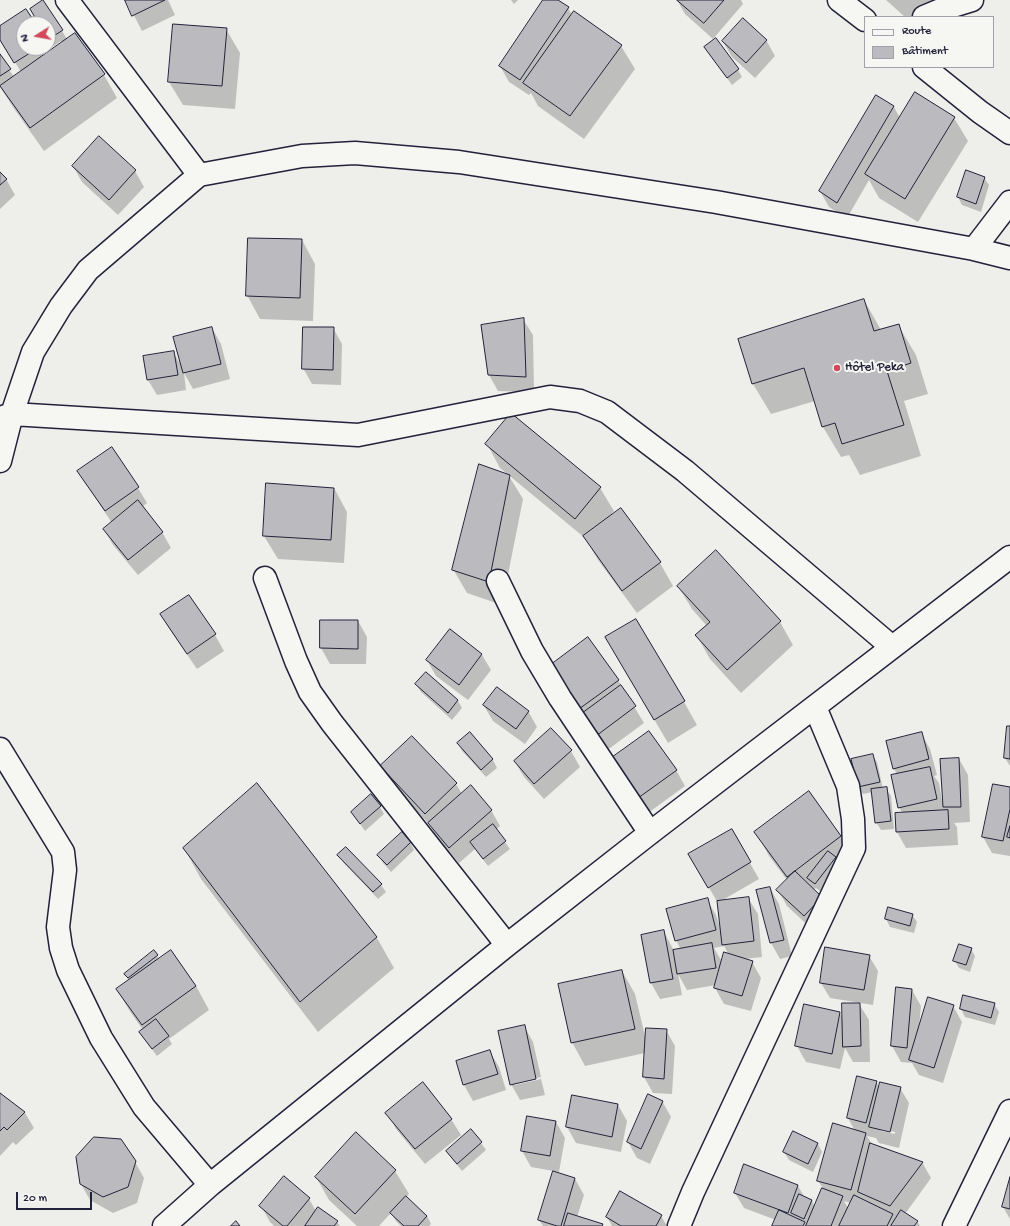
<!DOCTYPE html>
<meta charset="utf-8">
<style>
body{margin:0}
#map{position:relative;width:1010px;height:1226px;overflow:hidden;background:#eeeeeb;font-family:"Gochi Hand",sans-serif}
canvas{display:block}
.legend{position:absolute;left:864px;top:16px;width:130px;height:52px;box-sizing:border-box;background:#f6f6f2;border:1px solid #a1a1a9;margin:0;padding:5px 7px;list-style:none;font-size:12px;color:#22223b}
.legend li{display:flex;align-items:center;gap:8px;height:20px}
.legend b{width:20px;border:1px solid #a1a1a9}
.north{position:absolute;left:16px;top:16px;width:40px;height:40px;box-sizing:border-box;background:#f6f6f2;border:1px solid #a1a1a9;border-radius:50%;rotate:259deg;font-size:11px;font-weight:700;line-height:16px;text-align:center;color:#22223b}
.north::after{content:'';display:block;margin:auto;width:14px;height:18px;background:#d1495b;clip-path:polygon(50% 0,100% 100%,50% 72%,0 100%)}
.scale{position:absolute;left:16px;top:1192px;width:76px;height:18px;box-sizing:border-box;border:2px solid #22223b;border-top:0;padding-left:5px;font-size:12px;line-height:14px;white-space:nowrap;color:#22223b;-webkit-text-stroke:3px #f6f6f2;paint-order:stroke}
</style>
<div id="map">
<canvas width="1010" height="1226"></canvas>
<ul class="legend">
<li><b style="height:5px;background:#f6f6f2"></b>Route</li>
<li><b style="height:11px;background:#bbbbbf"></b>Bâtiment</li>
</ul>
<div class="north">N</div>
<div class="scale">20 m</div>
</div>
<script>
const g = document.querySelector('canvas').getContext('2d');
g.lineJoin = 'round';
function fillPath(path, color) { g.fillStyle = color; g.fill(path, 'evenodd'); }
function strokePath(path, color, width, dash) { g.strokeStyle = color; g.lineWidth = width; g.lineCap = dash ? 'butt' : 'round'; g.setLineDash(dash || []); g.stroke(path); }
function drawText(font, color, halo, rows, align = 'center') {
  g.font = font + ' "Gochi Hand",sans-serif'; g.lineWidth = 4; g.setLineDash([]); g.textBaseline = 'middle'; g.strokeStyle = halo; g.fillStyle = color; for (const [text, x, y, turn = 0] of rows) {
    g.save(); g.translate(x, y); g.rotate((+turn || 0) * Math.PI / 180); g.textAlign = isNaN(turn) ? turn : align; if (halo) g.strokeText(text, 0, 0); g.fillText(text, 0, 0); g.restore();
  }
}
const shadow = new Path2D(`
 M126 0H168L175 15 142 31Z
 M511 0H518L514 4Z
 M544 0H557L568 8 572 15 621 46 635 69 584 139 538 106 531 93 529 95 509 82 500 66Z
 M677 0H741L743 4 713 39 685 14Z
 M886 0H940L924 17H905Z
 M31 9 62 31 67 39 74 34 104 75 117 98 44 151 15 110 0 87V56L14 77 21 72 0 38V27L26 11 34 24H24V48H48V46L51 51 62 43 61 41 54 46 48 36V24H40Z
 M226 29 240 53 235 109 183 105 169 82Z
 M766 40 775 56 755 78 732 57 723 42Z
 M705 47 738 70 742 77 732 85Z
 M876 96 894 107 900 118H954L968 141 918 222 879 198 869 180 847 218 829 207 820 191Z
 M73 166 135 171 144 187 118 215 82 182Z
 M966 171 984 178 989 185 981 212 962 205 958 197Z
 M0 173 6 179 15 195 0 209Z
 M302 240 315 264 313 321 260 319 247 295Z
 M864 300 881 330 898 325 916 355 928 394 904 401 921 456 860 475 849 455 841 457 823 427 815 401 771 414 753 384 739 340Z
 M523 319 533 335 534 392 498 391 489 375Z
 M212 328 221 344 230 379 193 389 184 373 186 390 157 395 148 380 173 352 181 365Z
 M333 328 342 344 341 385 312 384 303 368Z
 M512 414 600 488 614 511 610 516 660 563 673 586 637 613 598 560 585 538 500 468 487 444Z
 M111 449 138 488 147 503 142 507 162 532 171 548 138 575 113 545 104 529 112 523 78 472Z
 M509 476 523 499 502 605 467 593 453 569Z
 M334 488 347 512 344 563 278 559 264 536Z
 M678 586 780 622 793 645 741 693 710 659 697 636 707 626 692 609Z
 M188 596 215 635 224 651 197 669 170 630 161 615Z
 M358 621 367 637 366 664H330L321 648Z
 M450 630 482 655 491 670 468 700 436 676 427 660Z
 M620 661 684 702 697 725 668 743Z
 M426 673 458 701 462 708 452 720 421 692 416 684Z
 M618 680 644 723 606 751 559 683Z
 M484 706 528 711 537 727 525 744 493 721Z
 M1010 727V766L1005 758Z
 M470 733 493 760 497 768 486 777 462 751 458 743Z
 M921 733 930 749 937 775 934 776 939 783 942 801H944L959 759 968 775 970 822 954 823 957 827 958 845 906 848 897 832 903 814 899 807 897 774 894 769Z
 M571 751 580 767 544 799 524 777 515 762Z
 M872 755 877 762 883 789H886L891 796 894 829 881 830 876 822 873 792 863 794 858 787Z
 M381 767 456 784 462 794 491 810 500 826 496 830 510 849 488 866 475 849 459 863 438 839 429 824 390 782Z
 M676 770 685 786 648 813 621 775Z
 M257 784 377 938 394 968 318 1032 201 879 184 848Z
 M1010 788V856L992 853 983 837Z
 M380 807 384 814 365 831 352 812Z
 M732 831 759 879 721 901 748 898 758 914 762 957 744 959 752 962 761 978 751 1011 724 1004 715 988 716 985 687 990 678 974 682 995 660 999 651 983 664 932 674 951 681 950 676 940 707 900 716 915 721 931 718 903 690 855ZM724 946 729 955 722 965 721 960 714 948Z
 M756 832 840 836 854 860 830 878 820 891 816 888 813 890 821 898 814 931 787 906 778 890 787 880 769 856Z
 M410 842 414 850 391 872 383 863 379 856Z
 M346 848 381 885 386 892 378 899 343 862 339 855Z
 M770 888 779 904 792 956 780 959 771 943 757 891Z
 M888 908 912 915 917 922 914 933 890 927 886 919Z
 M971 949 975 956 970 972 959 968 955 961Z
 M154 952 159 959 196 986 209 1010 169 1039 172 1044 157 1056 145 1040 140 1032 143 1030 131 1013 117 990 129 981 125 974Z
 M869 956 878 971 873 1005 830 998 821 983Z
 M622 971 635 994 646 1040 666 1030 675 1046 672 1094 653 1093 644 1077 645 1053 585 1066 572 1042Z
 M897 988 912 990 921 1006 919 1028 953 1006 962 1022 943 1083 919 1075 912 1063 901 1062 892 1046Z
 M964 996 994 1004 999 1012 995 1025 965 1017 961 1009Z
 M859 1004 869 1020 870 1062H853L845 1048 840 1069 806 1062 797 1046 840 1013 843 1019Z
 M524 1026 533 1042 541 1077 515 1083V1085L541 1079 545 1095 520 1100 511 1084Z
 M490 1052 499 1067 506 1090 473 1101 464 1085 457 1062Z
 M876 1082 879 1087 900 1088 909 1103 899 1148 879 1143 876 1138 867 1136 872 1144 922 1162 931 1178 905 1214 917 1221 920 1226H773L776 1220 744 1208 735 1193 798 1186 805 1198 812 1201 815 1207 823 1188 818 1181 855 1131 848 1118ZM881 1129 895 1132V1134L881 1131ZM844 1201 851 1203 848 1208Z
 M0 1094 25 1113 34 1128 16 1145 13 1142 0 1156Z
 M662 1101 671 1117 650 1164 637 1158 628 1142Z
 M618 1105 627 1121 621 1152 576 1143 567 1127Z
 M387 1113 451 1119 461 1135 425 1164 396 1129Z
 M556 1122 565 1138 559 1172 531 1167 522 1151Z
 M471 1131 481 1143 486 1150 462 1171 452 1159 447 1152Z
 M356 1134 395 1171 409 1194 406 1197 427 1216 431 1224 429 1226H401L396 1221 391 1213 379 1226H357L329 1200 316 1177Z
 M818 1144 822 1152 813 1172 789 1160 784 1152Z
 M135 1162 144 1178 137 1203 113 1213 90 1200 81 1184Z
 M554 1173 575 1179 584 1195 577 1217 603 1226H543L539 1220Z
 M1010 1180V1219L1003 1207Z
 M309 1199 316 1211 337 1222 340 1226H274L270 1222 261 1206Z
 M661 1216 667 1226H612L607 1217Z`);
const building = new Path2D(`
 M43 0 63 30 49 39 48 24H39L30 9Z
 M125 0H165L132 16Z
 M543 0H558L569 7 520 80 499 66Z
 M677 0H724L704 23Z
 M26 9 36 24H24V48H38L14 63 0 40V26Z
 M574 11 622 45 570 116 523 83Z
 M743 18 767 40 746 63 722 41Z
 M173 24 227 28 222 86 168 82Z
 M75 33 105 74 30 128 0 86Z
 M716 38 739 69 727 78 704 47Z
 M0 54 11 69 0 76Z
 M915 92 955 117 905 199 865 174Z
 M876 95 894 106 837 203 819 191Z
 M99 136 136 170 109 200 72 166Z
 M966 170 985 177 976 204 957 197Z
 M0 172 7 179 0 185Z
 M248 238 302 239 300 298 246 296Z
 M864 299 874 331 899 324 911 363 887 371 904 425 842 444 835 423 822 427 804 368 752 384 738 339Z
 M524 318 526 377 488 375 481 325Z
 M212 327 221 364 183 373 173 337Z
 M303 327H334L333 370 302 369Z
 M174 351 178 375 147 380 143 356Z
 M511 413 601 487 575 519 485 444Z
 M112 447 139 487 105 511 77 471Z
 M479 464 510 475 489 582 452 570Z
 M266 483 334 488 331 540 263 536Z
 M138 500 163 532 128 560 103 529Z
 M621 508 661 562 622 591 583 536Z
 M716 550 781 621 727 670 695 635 710 622 677 586Z
 M189 595 216 634 187 654 160 614Z
 M636 619 685 701 654 720 605 637Z
 M320 620H358V649L320 648Z
 M450 629 482 654 459 685 426 660Z
 M588 637 619 680 579 709 548 667Z
 M426 672 458 700 448 713 415 684Z
 M621 685 636 706 596 736 580 715Z
 M497 687 529 711 516 729 483 705Z
 M1007 726H1010V759L1004 758Z
 M551 728 572 750 534 784 514 761Z
 M649 731 677 770 638 798 610 759Z
 M470 732 493 759 481 770 457 743Z
 M922 732 929 759 893 769 886 741Z
 M412 736 457 783 425 814 380 766Z
 M873 754 880 782 858 787 851 759Z
 M959 758 961 807H943L940 759Z
 M930 767 937 799 898 808 891 775Z
 M257 783 377 937 300 1002 183 848Z
 M993 784 1010 787V809L1003 841 982 837Z
 M471 785 492 810 449 848 428 823Z
 M887 787 891 821 875 823 871 789Z
 M809 791 841 836 787 877 754 832Z
 M371 794 381 806 360 824 351 812Z
 M948 810 949 829 896 832 895 813Z
 M493 824 506 841 483 859 470 842Z
 M1010 826V838L1007 837Z
 M732 829 751 862 708 888 688 854Z
 M402 832 411 842 387 865 377 855Z
 M346 847 382 884 373 892 337 855Z
 M828 851 836 857 815 884 807 878Z
 M795 871 822 897 804 916 776 890Z
 M770 887 784 940 770 943 756 890Z
 M749 897 754 941 722 945 717 901Z
 M708 898 716 930 675 941 666 909Z
 M888 907 913 914 910 926 885 919Z
 M664 930 673 979 650 983 641 935Z
 M712 943 716 968 677 974 673 950Z
 M959 944 972 948 966 965 953 961Z
 M825 947 870 955 864 990 820 983Z
 M154 950 158 955 128 978 124 974Z
 M171 950 196 986 142 1025 116 989Z
 M724 952 753 961 742 996 714 988Z
 M622 970 635 1029 571 1043 558 984Z
 M896 987 912 989 907 1048 891 1046Z
 M963 995 995 1003 991 1018 960 1009Z
 M928 997 954 1005 934 1068 909 1060Z
 M842 1003H860L861 1046 843 1047Z
 M804 1004 840 1012 832 1054 795 1046Z
 M156 1019 169 1036 152 1049 139 1032Z
 M525 1025 536 1079 510 1085 498 1031Z
 M646 1028 667 1029 664 1079 643 1077Z
 M490 1050 498 1074 463 1085 456 1061Z
 M857 1076 877 1081 866 1123 847 1118Z
 M423 1082 452 1119 415 1149 385 1113Z
 M880 1082 901 1087 890 1132 869 1127Z
 M0 1093 25 1112 7 1130 4 1127 0 1131Z
 M648 1094 663 1101 641 1149 627 1142Z
 M572 1095 618 1104 612 1137 566 1127Z
 M527 1116 556 1121 550 1156 521 1151Z
 M833 1123 866 1133 851 1190 817 1181Z
 M471 1129 482 1142 457 1164 446 1151Z
 M793 1131 818 1143 808 1164 783 1152Z
 M356 1132 396 1170 355 1214 315 1177Z
 M94 1137 121 1139 136 1161 128 1187 103 1197 80 1184 76 1157Z
 M870 1143 923 1162 890 1206 858 1192Z
 M744 1164 798 1185 788 1213 734 1193Z
 M553 1171 575 1178 561 1226H557L538 1220Z
 M284 1176 310 1198 287 1226H283L259 1206Z
 M1010 1177V1209L1002 1207Z
 M822 1188 843 1196 831 1226H806Z
 M620 1191 662 1215 656 1226H621L606 1217Z
 M799 1194 812 1200 804 1219 791 1213Z
 M854 1195 893 1214 887 1226H839Z
 M406 1196 427 1216 418 1226H404L390 1213Z
 M318 1207 338 1221 334 1226H305Z
 M779 1210 805 1222 803 1226H772Z
 M901 1210 918 1221 914 1226H891Z
 M568 1213 603 1224 602 1226H564Z
 M236 1221 240 1226H231Z`);
const minor = new Path2D(`
 M924 17 943 9 972 0
 M199 175 302 156 355 153 459 162 716 202 974 249 1010 202
 M974 249 1010 258
 M0 418 12 414 358 435 550 397 580 401 607 412 685 471 892 647
 M0 461 12 414 33 352 61 306 88 270 199 175 67 0
 M265 578 296 661 310 692 332 723 507 945
 M498 581 532 651 560 698 650 833
 M0 749 63 852 65 870 58 927 61 948 68 970 101 1038 144 1107 210 1185
 M164 1226 210 1185 507 945 650 833 1010 557
 M679 1226 693 1192 854 848 853 819 848 786 815 707
 M954 1226 1010 1111`);
const major = new Path2D(`
 M839 0 865 20
 M924 67 980 112 1010 133`);
const markers = [
 [837,368,4,"#d1495b"]
];
const poiNames = [
 ["Hôtel Peka",845,368]
];
fillPath(shadow, '#0003');
fillPath(building, '#bbbbbf');
strokePath(building, '#22223b', 1);
strokePath(minor, '#22223b', 25);
strokePath(major, '#22223b', 25);
strokePath(minor, '#f6f6f2', 22);
strokePath(major, '#f6f6f2', 22);
for (const [x, y, r, color] of markers) { const dot = new Path2D(); dot.arc(x, y, r, 0, 2 * Math.PI); g.fillStyle = color; g.fill(dot); strokePath(dot, '#f6f6f2', 1.5); }
drawText('13px', '#22223b', '#f6f6f2', poiNames, 'left');
</script>
